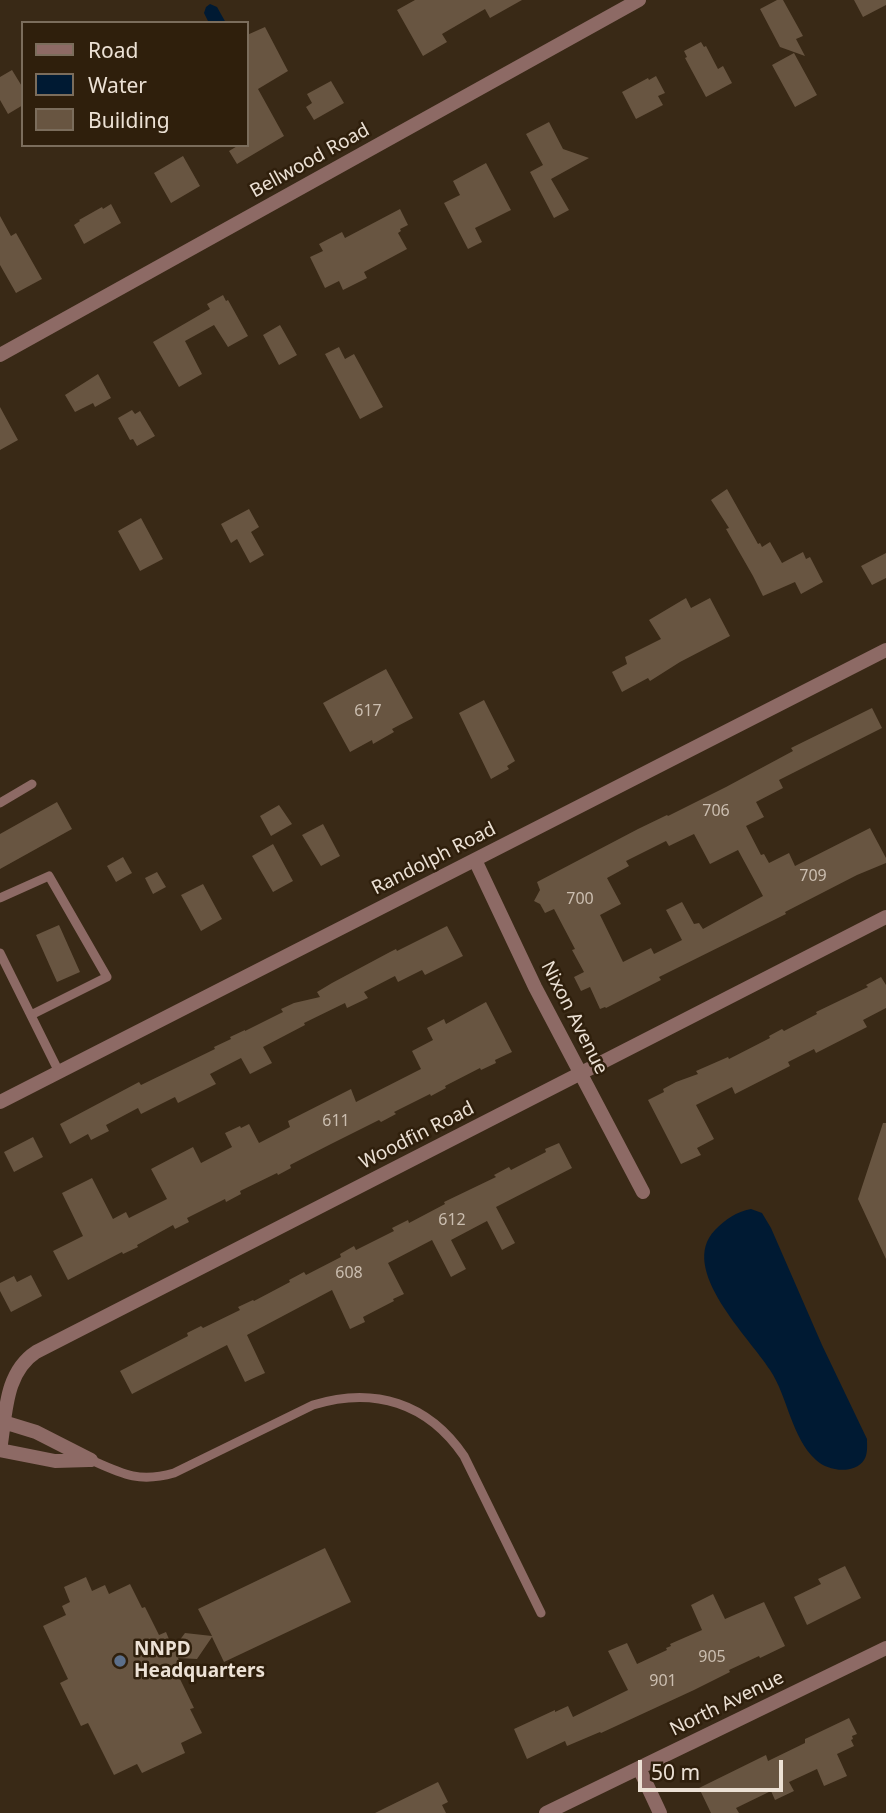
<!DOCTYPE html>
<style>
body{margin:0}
#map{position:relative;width:886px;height:1813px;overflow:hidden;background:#392916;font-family:"Noto Sans",sans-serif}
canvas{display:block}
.legend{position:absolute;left:21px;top:21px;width:228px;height:126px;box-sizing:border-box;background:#2f1f0c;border:2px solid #7b6d5c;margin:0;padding:9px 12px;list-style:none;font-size:21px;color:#ece1d5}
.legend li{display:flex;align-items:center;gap:14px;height:35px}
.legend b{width:35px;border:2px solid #7b6d5c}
.scale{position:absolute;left:638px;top:1760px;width:145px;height:32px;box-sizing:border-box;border:4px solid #ece1d5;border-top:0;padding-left:9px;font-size:21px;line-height:24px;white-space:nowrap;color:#ece1d5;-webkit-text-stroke:5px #2f1f0c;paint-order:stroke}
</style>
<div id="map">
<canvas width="886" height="1813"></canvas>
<ul class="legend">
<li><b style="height:9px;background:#8d6a65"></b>Road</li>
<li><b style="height:19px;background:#001a33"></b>Water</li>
<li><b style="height:19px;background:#685541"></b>Building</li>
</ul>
<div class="scale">50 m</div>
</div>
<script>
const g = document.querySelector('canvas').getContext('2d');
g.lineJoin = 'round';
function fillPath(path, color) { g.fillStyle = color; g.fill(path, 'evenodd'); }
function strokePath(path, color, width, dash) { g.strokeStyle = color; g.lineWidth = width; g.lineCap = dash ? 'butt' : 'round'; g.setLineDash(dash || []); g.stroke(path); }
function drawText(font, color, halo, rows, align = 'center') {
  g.font = font + ' "Noto Sans",sans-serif'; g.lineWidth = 5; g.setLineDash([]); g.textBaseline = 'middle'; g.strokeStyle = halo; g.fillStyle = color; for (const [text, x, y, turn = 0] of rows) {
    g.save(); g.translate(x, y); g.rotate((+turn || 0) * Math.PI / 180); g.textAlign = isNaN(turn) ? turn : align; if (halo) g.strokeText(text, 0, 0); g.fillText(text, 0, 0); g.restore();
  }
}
const water = new Path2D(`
 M210 4 217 7 226 23H209L204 13 206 7Z
 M751 1209 762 1213 771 1228 822 1345 867 1439C867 1446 868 1454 864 1460 854 1475 827 1471 816 1460 791 1437 788 1397 770 1370 750 1338 677 1269 715 1230 726 1219 736 1212 751 1209Z`);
const building = new Path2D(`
 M415 0H522L490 18 485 9 442 34 447 42 423 56 397 10Z
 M777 0H783L803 36 796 39 805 56 780 47 760 9Z
 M854 0H886V5L863 17Z
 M265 27 288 71 258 89 284 136 237 164 229 151 239 145H247V35Z
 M701 42 704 47 706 46 718 69 723 66 732 83 706 97 685 58 687 57 684 51Z
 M794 53 817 95 795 107 772 65Z
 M12 70 23 88V105L8 114 0 100V77Z
 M656 76 665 93 658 96 663 105 636 119 622 92 648 78 649 80Z
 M331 81 344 103 314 120 306 107 312 103 307 94Z
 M549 122 563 149 589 158 551 179 569 210 554 218 530 172 543 165 526 134Z
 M183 156 200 186 171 203 154 173Z
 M486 163 511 210 475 228 482 242 468 249 444 203 460 195 453 181Z
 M111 204 121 223 84 244 74 225 80 221 79 220 102 207 103 209Z
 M400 209 408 225 400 229 401 231 398 233 407 249 364 272 367 278 343 290 339 281 325 288 310 257 323 251 319 244 342 232 345 238Z
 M0 216 11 236 16 233 42 279 16 293 0 265Z
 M223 295 226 301 228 300 248 336 228 347 214 325 185 341 202 374 179 387 153 342 210 309 207 304Z
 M280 325 297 355 279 365 263 335Z
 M339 347 345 359 354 354 383 407 360 419 325 354Z
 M98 374 111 398 95 407 93 403 75 412 65 395Z
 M0 407 18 440 0 450Z
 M132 410 135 414 140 411 155 436 137 446 133 439 130 440 118 418Z
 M727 489 758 544 760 543 762 547 770 542 782 563 803 552 806 559 810 557 823 582 801 594 795 582 763 596 753 576 726 529 729 528 711 500Z
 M249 509 259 527 251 532 264 555 250 563 237 539 231 543 221 524Z
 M141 518 163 559 140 571 118 531Z
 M886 553V578L872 585 861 566Z
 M686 598 691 608 710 598 730 636 680 662 650 681 648 678 622 692 612 672 627 664 625 657 661 639 649 620Z
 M386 669 413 718 392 729 394 732 373 744 372 740 350 752 323 703Z
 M484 700 515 761 507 766 509 769 491 779 459 713Z
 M872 708 882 728 779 780 783 788 756 802 764 817 746 826 761 855 764 854 769 863 789 853 795 866 870 828 886 858V863L857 875 785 912 786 914 659 977 661 980 606 1008 605 1007 600 1009 590 987 581 991 574 977 584 972 572 950 575 949 554 909 545 913 540 904 534 901 540 890 537 882 638 829 667 815 668 816 726 787 793 751 791 748ZM694 834 710 864 738 850 763 896 703 929 699 923 694 924 682 902 666 910 682 940 654 954 651 948 623 962 600 915 621 904 607 878 629 866 626 861 666 841 669 846Z
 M57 802 72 829 0 869V834Z
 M279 805 292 824 271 836 260 816Z
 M323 824 340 856 321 866 302 835Z
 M273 844 293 881 273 892 252 856Z
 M123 857 132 873 116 882 107 866Z
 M157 872 166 887 153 894 145 878Z
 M203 884 222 919 201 931 181 895Z
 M59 925 80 972 57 982 36 935Z
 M447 926 463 956 425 975 422 970 398 982 395 976 364 992 368 998 347 1008 345 1003 304 1023 305 1025 263 1047 272 1063 250 1074 241 1058 210 1074 216 1084 178 1103 175 1097 141 1114 138 1108 106 1125 109 1131 91 1140 88 1134 70 1144 60 1124 139 1082 141 1085 215 1049 214 1047 231 1039 230 1037 245 1030V1031L283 1012 281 1009 294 1003 320 997 317 992 332 983 390 952 396 949 397 951Z
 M881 977 886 985V1008L863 1020 867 1027 816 1053 814 1049 788 1062 790 1066 735 1094 732 1087 696 1105 714 1139 697 1148 701 1155 681 1164 648 1100 664 1092 663 1089 676 1082 698 1074 696 1071 728 1057 729 1059 770 1038 769 1036 782 1029 784 1031 817 1014 816 1012 868 987 866 985Z
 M486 1002 512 1052 495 1060 496 1063 481 1070 480 1068 445 1086 446 1088 431 1096 430 1094 394 1112 396 1114 381 1122 379 1120 331 1144 290 1165 291 1168 278 1175 277 1173 240 1191 241 1194 226 1202 225 1199 187 1218 189 1222 175 1229 173 1225 137 1245 138 1247 123 1254 122 1252 68 1280 53 1251 83 1236 62 1193 92 1178 113 1219 126 1212 129 1218 167 1199 151 1169 193 1147 201 1163 232 1147 225 1133 240 1126 241 1128 249 1124 259 1143 290 1127 288 1121 351 1089 356 1102 421 1069 412 1051 433 1040 427 1028 444 1019 446 1024Z
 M883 1123H886V1259L858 1199Z
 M33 1137 43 1157 14 1172 4 1152Z
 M559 1143 572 1168 496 1207 515 1243 502 1250 487 1221 451 1240 466 1269 451 1277 432 1240 388 1263 404 1294 393 1299 394 1301 363 1317 365 1322 350 1329 332 1290 247 1335 265 1373 245 1382 227 1345 132 1394 120 1371 188 1336 187 1333 201 1326 203 1328 240 1310 238 1307 253 1300 254 1301 290 1282 289 1280 304 1272 306 1275 341 1257 340 1254 354 1246 356 1250 394 1231 392 1228 408 1220 409 1223 445 1204 444 1202 496 1177 494 1175 509 1167 511 1170 546 1152 545 1149Z
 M31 1275 42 1296 11 1312 0 1291V1283L14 1276 17 1282Z
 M325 1548 351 1602 224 1662 212 1637 197 1659 178 1658 187 1676 180 1679 194 1708 190 1709 202 1733 181 1743 185 1753 142 1773 137 1764 114 1775 88 1723 81 1726 60 1683 68 1679 43 1626 66 1615 62 1606 70 1602 64 1587 86 1577 92 1591 105 1585 109 1594 130 1584 142 1608 145 1607 159 1635 166 1632 173 1649 185 1633 212 1636 198 1609Z
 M845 1566 861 1598 807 1625 794 1597 821 1584 818 1579Z
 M713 1594 725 1619 764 1602 785 1646 760 1658 759 1656 729 1670 730 1672 694 1690 601 1733 600 1732 567 1746 565 1741 527 1759 514 1729 555 1710V1712L568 1706 573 1717 628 1690 608 1651 627 1643 637 1664 667 1650 666 1648 671 1646 670 1644 702 1630 691 1605Z
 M849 1718 857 1734 852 1736 853 1739 851 1740 854 1746 837 1754 847 1776 824 1786 817 1769 789 1782 794 1791 775 1800 771 1791 736 1808 739 1813H711L699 1788 766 1755 768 1761 805 1743V1739Z
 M438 1782 448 1802 442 1805 446 1813H375Z`);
const service = new Path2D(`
 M0 803 32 784
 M0 898 49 876 107 977 31 1015
 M0 953 59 1072
 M91 1460C122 1474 139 1483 174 1473L313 1405C374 1386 428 1403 464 1456L541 1613`);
const minor = new Path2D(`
 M0 355 639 0
 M475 860 535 987 643 1192
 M0 1102 886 650
 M0 1421 36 1432 91 1460
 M0 1450C6 1416 4 1373 36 1352L886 917
 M0 1450 55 1461 89 1460
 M639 1768 660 1813
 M546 1813 886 1648`);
const markers = [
 [120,1661,7,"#5c6f8a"]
];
const numberNames = [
 ["617",368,711],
 ["706",716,811],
 ["709",813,876],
 ["700",580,899],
 ["611",336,1121],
 ["612",452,1220],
 ["608",349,1273],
 ["905",712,1657],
 ["901",663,1681]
];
const streetNames = [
 ["Bellwood Road",310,161,-29],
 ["Randolph Road",434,859,-27],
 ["Nixon Avenue",574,1018,63],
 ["Woodfin Road",417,1136,-27],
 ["North Avenue",727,1704,-26]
];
const poiNames = [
 ["NNPD",134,1650],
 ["Headquarters",134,1672]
];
fillPath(water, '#001a33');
fillPath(building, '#685541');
strokePath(service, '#8d6a65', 9);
strokePath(minor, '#8d6a65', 14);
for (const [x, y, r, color] of markers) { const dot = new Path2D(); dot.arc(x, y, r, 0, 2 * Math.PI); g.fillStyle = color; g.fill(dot); strokePath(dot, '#2f1f0c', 2.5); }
drawText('16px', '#cbbeb0', null, numberNames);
drawText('19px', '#ece1d5', '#2f1f0c', streetNames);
drawText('bold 19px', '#ece1d5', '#2f1f0c', poiNames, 'left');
</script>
